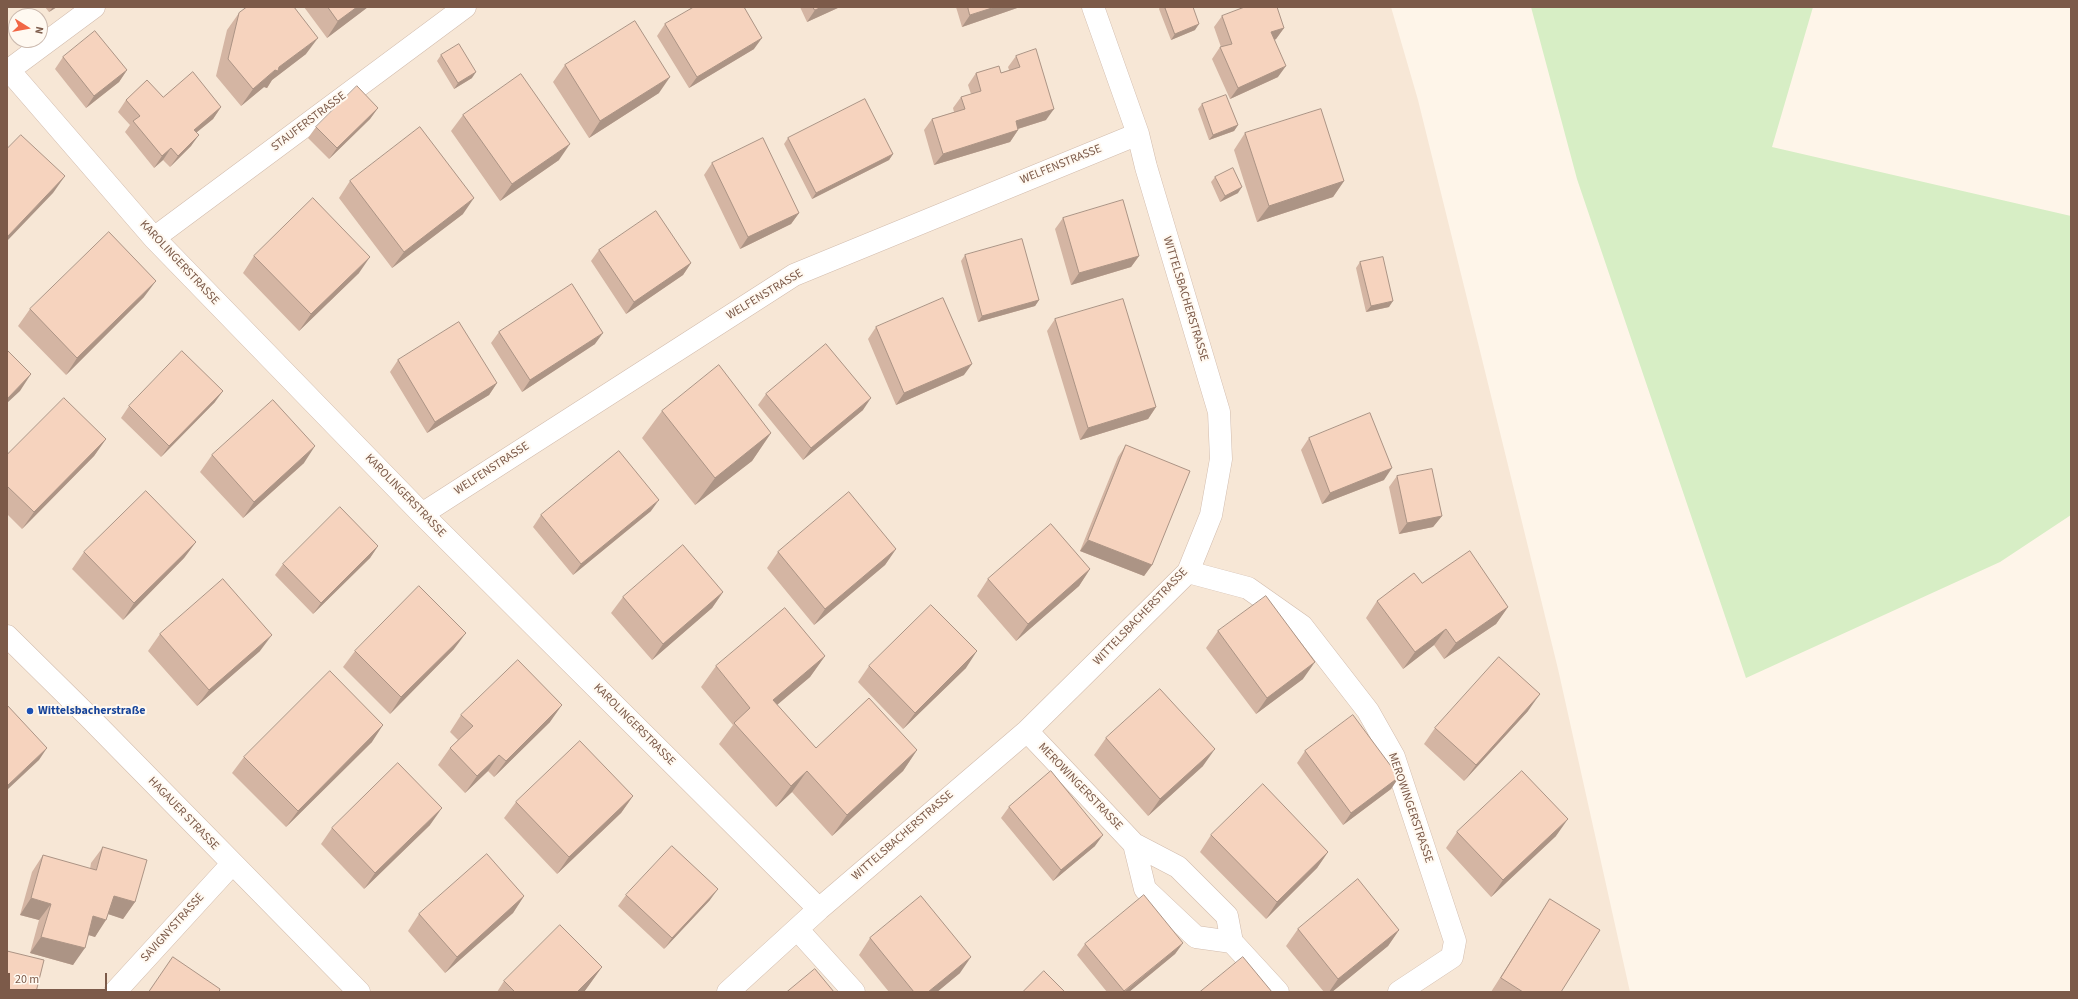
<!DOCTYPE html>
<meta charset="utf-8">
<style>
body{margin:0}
#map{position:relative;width:2078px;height:999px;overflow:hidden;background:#fef5e9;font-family:"Source Sans 3",sans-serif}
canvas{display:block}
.frame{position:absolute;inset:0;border:8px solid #7c5a49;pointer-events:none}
.north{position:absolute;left:8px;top:8px;width:40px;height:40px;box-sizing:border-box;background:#fff9f1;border:1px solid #cbb9ae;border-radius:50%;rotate:101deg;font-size:11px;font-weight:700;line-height:16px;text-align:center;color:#7c5a49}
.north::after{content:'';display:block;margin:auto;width:14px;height:18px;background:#f16645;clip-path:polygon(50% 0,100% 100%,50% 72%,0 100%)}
.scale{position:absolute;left:8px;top:973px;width:99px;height:18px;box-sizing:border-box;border:2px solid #7c5a49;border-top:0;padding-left:5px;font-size:12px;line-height:14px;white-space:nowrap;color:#7c5a49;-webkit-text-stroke:3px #fff9f1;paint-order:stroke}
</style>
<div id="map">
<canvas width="2078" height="999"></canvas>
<div class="frame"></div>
<div class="north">N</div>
<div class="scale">20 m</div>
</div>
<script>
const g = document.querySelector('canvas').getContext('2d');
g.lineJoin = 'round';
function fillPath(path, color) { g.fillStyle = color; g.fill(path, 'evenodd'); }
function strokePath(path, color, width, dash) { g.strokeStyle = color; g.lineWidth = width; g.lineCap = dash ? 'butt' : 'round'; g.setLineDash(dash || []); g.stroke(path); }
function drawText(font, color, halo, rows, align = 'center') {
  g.font = font + ' "Source Sans 3",sans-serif'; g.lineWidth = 4; g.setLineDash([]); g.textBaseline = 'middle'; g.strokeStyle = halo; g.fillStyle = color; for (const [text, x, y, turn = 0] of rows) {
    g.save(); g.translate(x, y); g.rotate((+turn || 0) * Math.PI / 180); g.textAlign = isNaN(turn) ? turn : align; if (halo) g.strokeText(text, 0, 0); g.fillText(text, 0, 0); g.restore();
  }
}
const residential = new Path2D(`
 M7 7H1391L1418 100 1481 355 1558 669 1630 992H7ZM16 16H40V40H16Z`);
const green = new Path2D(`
 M1531 7H1813L1772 147 2071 216V515L2000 562 1746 678 1577 179Z`);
const minor = new Path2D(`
 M7 68 154 238 422 514 819 909
 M9 70 94 7
 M154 238 465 7
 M422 514 794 275 1138 134
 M1188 572 1248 588 1302 626 1368 711 1394 757 1455 941 1452 957 1399 992
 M7 636 88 716 359 992
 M1027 731 1134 844 1145 889 1196 937 1232 942 1278 992
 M1134 844 1178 867 1227 916 1232 942
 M797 929 854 992
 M115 992 232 864
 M728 992 819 909 1027 731 1188 572 1211 515 1221 459 1219 412 1146 167 1138 134 1093 7`);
const wall = new Path2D(`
 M45 7H57L49 12Z
 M304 7H368L327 38Z
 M800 7H840L807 22Z
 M956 7H1020L962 27Z
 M1160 7H1193L1195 30 1171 40 1159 9Z
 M239 13 306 54 272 80 267 88 264 87 241 106 216 76 227 30Z
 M1222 16 1284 28 1276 39 1275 40 1278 77 1230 99 1212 59 1220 47H1221L1214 27Z
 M665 24 754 49 689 88 657 36Z
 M441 55 472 78 454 89 437 61Z
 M1016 56 1046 120 1018 129V130L1010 142 934 165 924 130 932 119 954 112 953 108 961 97 971 94 968 85 976 73H1001L1009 70 1008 67Z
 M63 57 127 70 119 82 86 108 55 69Z
 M565 65 659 93 589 138 553 82Z
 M163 97 221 107 213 119 197 132 191 146 170 167 163 160 154 168 125 132 130 125 118 112 126 100Z
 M1202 104 1238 125 1234 131 1209 140 1198 109Z
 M378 108 370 119 329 159 308 138 316 127Z
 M463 115 559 160 500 201 451 131Z
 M1245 133 1344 181 1333 197 1257 222 1234 150Z
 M788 138 893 154 889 160 812 199 784 144Z
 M712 163 799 213 791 224 740 249 704 175Z
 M1215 177 1238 193 1220 202 1211 182Z
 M350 181 463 214 392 268 339 198Z
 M1063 218 1139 256 1131 267 1071 285 1055 229Z
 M599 250 691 263 683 275 626 314 591 261Z
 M965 255 1039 300 1035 306 978 322 961 261Z
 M254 256 359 273 299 331 243 273Z
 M1360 262 1389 307 1366 312 1356 268Z
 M144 297 66 375 18 326 30 309Z
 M1055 319 1156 407 1148 419 1080 440 1047 331Z
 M876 327 964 375 896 405 868 339Z
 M499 332 595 344 522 392 491 343Z
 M398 360 497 383 489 395 427 433 390 372Z
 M766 394 863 410 803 460 758 405Z
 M215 402 161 457 121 418 129 406Z
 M662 411 771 433 752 461 695 505 642 438Z
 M1309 438 1384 480 1322 504 1301 450Z
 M106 439 94 456 22 529 7 514V455Z
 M1126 445 1152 565 1144 576 1080 551 1118 457Z
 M212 455 304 463 243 518 200 472Z
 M1397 476 1442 516 1433 527 1399 534 1389 487Z
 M651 511 573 575 533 527 541 515Z
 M196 542 184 558 123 620 72 569 84 552Z
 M378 546 370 558 313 614 275 575 283 564Z
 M896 549 885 565 814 625 767 568 778 552Z
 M1090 569 1079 586 1016 641 977 596 988 579Z
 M1422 583 1508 607 1496 624 1444 659 1434 645 1403 669 1366 618 1377 601Z
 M723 592 712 608 652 660 611 613 623 597Z
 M1218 631 1303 679 1256 714 1206 648Z
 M160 634 260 651 197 706 148 651Z
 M454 649 390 714 343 667 355 651Z
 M825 656 810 677 777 705 816 748 917 750 903 771 832 836 792 792 776 807 719 744 733 725 701 687 716 666Z
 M869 666 966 668 903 729 858 682Z
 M1528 711 1464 781 1424 744 1435 728Z
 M461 715 550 722 494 777 488 771 465 793 438 765 450 748 458 740 450 732Z
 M1106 738 1203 766 1148 816 1094 755Z
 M372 742 286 827 232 773 244 757Z
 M1305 751 1399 777 1391 789 1343 825 1297 763Z
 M633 796 621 813 557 874 504 818 516 802Z
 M1009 807 1095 846 1053 881 1001 818Z
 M430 825 364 889 321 844 332 828Z
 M1457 832 1556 836 1491 897 1446 848Z
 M1211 835 1328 852 1317 868 1266 919 1200 852Z
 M103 847 135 902 123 919 108 914 95 937 89 935 73 965 30 953 39 920 20 915 32 872 43 855 90 869 91 863Z
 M626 895 710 900 664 949 618 906Z
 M524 896 513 913 445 973 408 931 419 914Z
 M1550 899 1561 992H1491L1539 916Z
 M1298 929 1399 930 1388 946 1332 992H1324L1286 946Z
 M870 938 960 973 937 992H889L859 955Z
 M1183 943 1175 954 1129 992H1107L1077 955 1085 944Z
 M173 957 219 992H149Z
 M602 967 584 992H497L504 981Z`);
const shadedWall = new Path2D(`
 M53 7H57L49 12Z
 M357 7H368L327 38 338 21Z
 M822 7H840L807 22 815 10Z
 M995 7H1020L962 27 970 15Z
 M1199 24 1195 30 1171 40 1175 34Z
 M1284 28 1276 39 1263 44 1271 32Z
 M318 38 306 54 272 80 267 88 264 87 241 106 253 89 279 67Z
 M762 38 754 49 689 88 697 77Z
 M1286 66 1278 77 1230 99 1238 88Z
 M127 70 119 82 86 108 94 96Z
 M476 72 472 78 454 89 458 83Z
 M670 77 659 93 589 138 600 121Z
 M221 107 213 119 186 141 194 130Z
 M378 108 370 119 329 159 337 148Z
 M1054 109 1046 120 1008 132 1016 121Z
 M1238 125 1234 131 1209 140 1213 135Z
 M1018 130 1010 142 934 165 943 154Z
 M199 135 191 146 170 167 178 156Z
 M570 144 559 160 500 201 512 184Z
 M171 148 163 160 154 168 162 156Z
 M893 154 889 160 812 199 816 193Z
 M65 176 53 193 7 241V237Z
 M1344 181 1333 197 1257 222 1269 206Z
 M1242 187 1238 193 1220 202 1225 196Z
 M474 198 463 214 392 268 404 252Z
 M799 213 791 224 740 249 748 237Z
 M1139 256 1131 267 1071 285 1079 273Z
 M370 257 359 273 299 331 311 314Z
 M691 263 683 275 626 314 634 302Z
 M156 281 144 297 66 375 77 358Z
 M1039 300 1035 306 978 322 982 316Z
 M1393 301 1389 307 1366 312 1371 306Z
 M603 333 595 344 522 392 530 380Z
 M972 364 964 375 896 405 904 393Z
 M31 374 20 391 7 403V399Z
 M497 383 489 395 427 433 435 422Z
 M223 391 215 402 161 457 169 446Z
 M871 398 863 410 803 460 811 448Z
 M1156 407 1148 419 1080 440 1088 428Z
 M771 433 752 461 695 505 715 478Z
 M106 439 94 456 22 529 34 512Z
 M315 446 304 463 243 518 254 502Z
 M1392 468 1384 480 1322 504 1330 493Z
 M659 500 651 511 573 575 581 564Z
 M1442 516 1433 527 1399 534 1407 523Z
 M1088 540 1152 565 1144 576 1080 551Z
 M196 542 184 558 123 620 134 603Z
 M378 546 370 558 313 614 321 603Z
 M896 549 885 565 814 625 825 609Z
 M1090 569 1079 586 1016 641 1028 624Z
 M723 592 712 608 652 660 663 644Z
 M1508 607 1496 624 1444 659 1456 643Z
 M1446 629 1434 645 1403 669 1415 652Z
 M466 633 454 649 390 714 401 697Z
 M272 635 260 651 197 706 209 690Z
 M977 651 966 668 903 729 915 713Z
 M825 656 810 677 758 721 773 700Z
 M1315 662 1303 679 1256 714 1267 698Z
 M1540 694 1528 711 1464 781 1476 765Z
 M562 705 550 722 494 777 506 761Z
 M383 725 372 742 286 827 298 811Z
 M47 748 39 760 7 790V786Z
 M1215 749 1203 766 1148 816 1160 799Z
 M917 750 903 771 832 836 847 815Z
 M499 755 488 771 465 793 477 776Z
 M807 771 792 792 776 807 791 786Z
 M1399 777 1391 789 1343 825 1351 813Z
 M633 796 621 813 557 874 569 857Z
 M442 808 430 825 364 889 375 873Z
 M1568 819 1556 836 1491 897 1503 880Z
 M1103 835 1095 846 1053 881 1061 870Z
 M1328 852 1317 868 1266 919 1277 902Z
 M718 889 710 900 664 949 672 938Z
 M114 896 135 902 123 919 102 912Z
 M524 896 513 913 445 973 457 957Z
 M31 898 51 904 39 920 20 915Z
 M93 916 106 920 95 937 82 933Z
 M1399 930 1388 946 1332 992H1329L1338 979Z
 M41 937 85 948 73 965 30 953Z
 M1183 943 1175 954 1129 992H1124Z
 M971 957 960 973 937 992H928Z
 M602 967 584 992H577Z`);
const building = new Path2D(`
 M247 7H294L318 38 279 67 278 71 275 70 253 89 228 59 239 13Z
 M328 7H357L338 21Z
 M694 7H744L762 38 697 77 665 24Z
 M813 7H822L815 10Z
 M968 7H995L970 15Z
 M1165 7H1193L1199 24 1175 34Z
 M1245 7H1277L1284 28 1271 32 1286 66 1238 88 1220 47 1232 44 1222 16Z
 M635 21 670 77 600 121 565 65Z
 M95 31 127 70 94 96 63 57Z
 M459 44 476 72 458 83 441 55Z
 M1036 49 1054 109 1016 121 1018 130 943 154 932 119 965 109 961 97 981 91 976 73 999 66 1001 73 1020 67 1016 56Z
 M193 72 221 107 194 130 199 135 178 156 171 148 162 156 133 121 140 116 126 100 147 80 163 97Z
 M521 74 570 144 512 184 463 115Z
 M357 86 378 108 337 148 316 127Z
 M1226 95 1238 125 1213 135 1202 104Z
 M865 99 893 154 816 193 788 138Z
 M1321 109 1344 181 1269 206 1245 133Z
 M420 127 474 198 404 252 350 181Z
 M21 135 65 176 7 237V149Z
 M763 138 799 213 748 237 712 163Z
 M1233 168 1242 187 1225 196 1215 177Z
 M313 198 370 257 311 314 254 256Z
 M1123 200 1139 256 1079 273 1063 218Z
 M656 211 691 263 634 302 599 250Z
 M109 232 156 281 77 358 30 309Z
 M1022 239 1039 300 982 316 965 255Z
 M1383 257 1393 301 1371 306 1360 262Z
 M572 284 603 333 530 380 499 332Z
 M943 298 972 364 904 393 876 327Z
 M1123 299 1156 407 1088 428 1055 319Z
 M459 322 497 383 435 422 398 360Z
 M826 344 871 398 811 448 766 394Z
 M7 350 31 374 7 399Z
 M182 351 223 391 169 446 129 406Z
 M719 365 771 433 715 478 662 411Z
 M64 398 106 439 34 512 7 486V455Z
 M273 400 315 446 254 502 212 455Z
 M1370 413 1392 468 1330 493 1309 438Z
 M1126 445 1190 471 1152 565 1088 540Z
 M619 451 659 500 581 564 541 515Z
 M1432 469 1442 516 1407 523 1397 476Z
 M146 491 196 542 134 603 84 552Z
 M849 492 896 549 825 609 778 552Z
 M340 507 378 546 321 603 283 564Z
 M1051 524 1090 569 1028 624 988 579Z
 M683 545 723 592 663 644 623 597Z
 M1470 551 1508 607 1456 643 1446 629 1415 652 1377 601 1414 573 1422 583Z
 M223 579 272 635 209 690 160 634Z
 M419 586 466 633 401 697 355 651Z
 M1266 596 1315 662 1267 698 1218 631Z
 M931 605 977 651 915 713 869 666Z
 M785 608 825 656 773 700 816 748 869 698 917 750 847 815 807 771 791 786 734 723 750 708 716 666Z
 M1499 657 1540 694 1476 765 1435 728Z
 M518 660 562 705 506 761 499 755 477 776 450 748 473 726 461 715Z
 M330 671 383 725 298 811 244 757Z
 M1160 689 1215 749 1160 799 1106 738Z
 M7 705 47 748 7 786Z
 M1353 715 1399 777 1351 813 1305 751Z
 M580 741 633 796 569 857 516 802Z
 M398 763 442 808 375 873 332 828Z
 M1051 771 1103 835 1061 870 1009 807Z
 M1522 771 1568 819 1503 880 1457 832Z
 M1263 784 1328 852 1277 902 1211 835Z
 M672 846 718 889 672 938 626 895Z
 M103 847 147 860 135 902 114 896 106 920 93 916 85 948 41 937 51 904 31 898 43 855 96 870Z
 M487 854 524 896 457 957 419 914Z
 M1358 879 1399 930 1338 979 1298 929Z
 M1144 895 1183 943 1124 991 1085 944Z
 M921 896 971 957 928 992H914L870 938Z
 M1550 899 1600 930 1561 992H1523L1501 978Z
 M560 925 602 967 577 992H515L504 981Z
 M7 951 44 960 36 992H7Z
 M173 957 220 989 219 992H149Z
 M1243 957 1272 992H1200Z
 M815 969 834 992H787Z
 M1044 971 1065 992H1023Z`);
const markers = [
 [30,711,4,"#1a4fb4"]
];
const streetNames = [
 ["STAUFERSTRASSE",309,122,-37],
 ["WELFENSTRASSE",1061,165,-22],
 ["KAROLINGERSTRASSE",179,263,47],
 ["WELFENSTRASSE",765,295,-31],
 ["WITTELSBACHERSTRASSE",1185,299,73],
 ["WELFENSTRASSE",492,469,-33],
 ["KAROLINGERSTRASSE",405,496,46],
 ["WITTELSBACHERSTRASSE",1141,617,-46],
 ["KAROLINGERSTRASSE",634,725,45],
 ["MEROWINGERSTRASSE",1080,787,46],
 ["MEROWINGERSTRASSE",1410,808,71],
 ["HAGAUER STRASSE",183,814,46],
 ["WITTELSBACHERSTRASSE",903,836,-41],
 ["SAVIGNYSTRASSE",173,928,-48]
];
const transitNames = [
 ["Wittelsbacherstraße",38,711]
];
fillPath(residential, '#f7e7d6');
fillPath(green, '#d7eec5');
strokePath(minor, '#d2bcad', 23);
strokePath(minor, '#fff', 22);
fillPath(wall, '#d4b5a3');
fillPath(shadedWall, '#ac9485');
fillPath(building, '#f6d3be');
strokePath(building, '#ac9485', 1);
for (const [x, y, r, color] of markers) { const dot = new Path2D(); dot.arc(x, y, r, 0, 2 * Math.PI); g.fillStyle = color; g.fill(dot); strokePath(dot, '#fff9f1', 1.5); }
drawText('12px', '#7c5a49', '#fff9f1', streetNames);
drawText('bold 12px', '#164399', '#fff9f1', transitNames, 'left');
</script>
